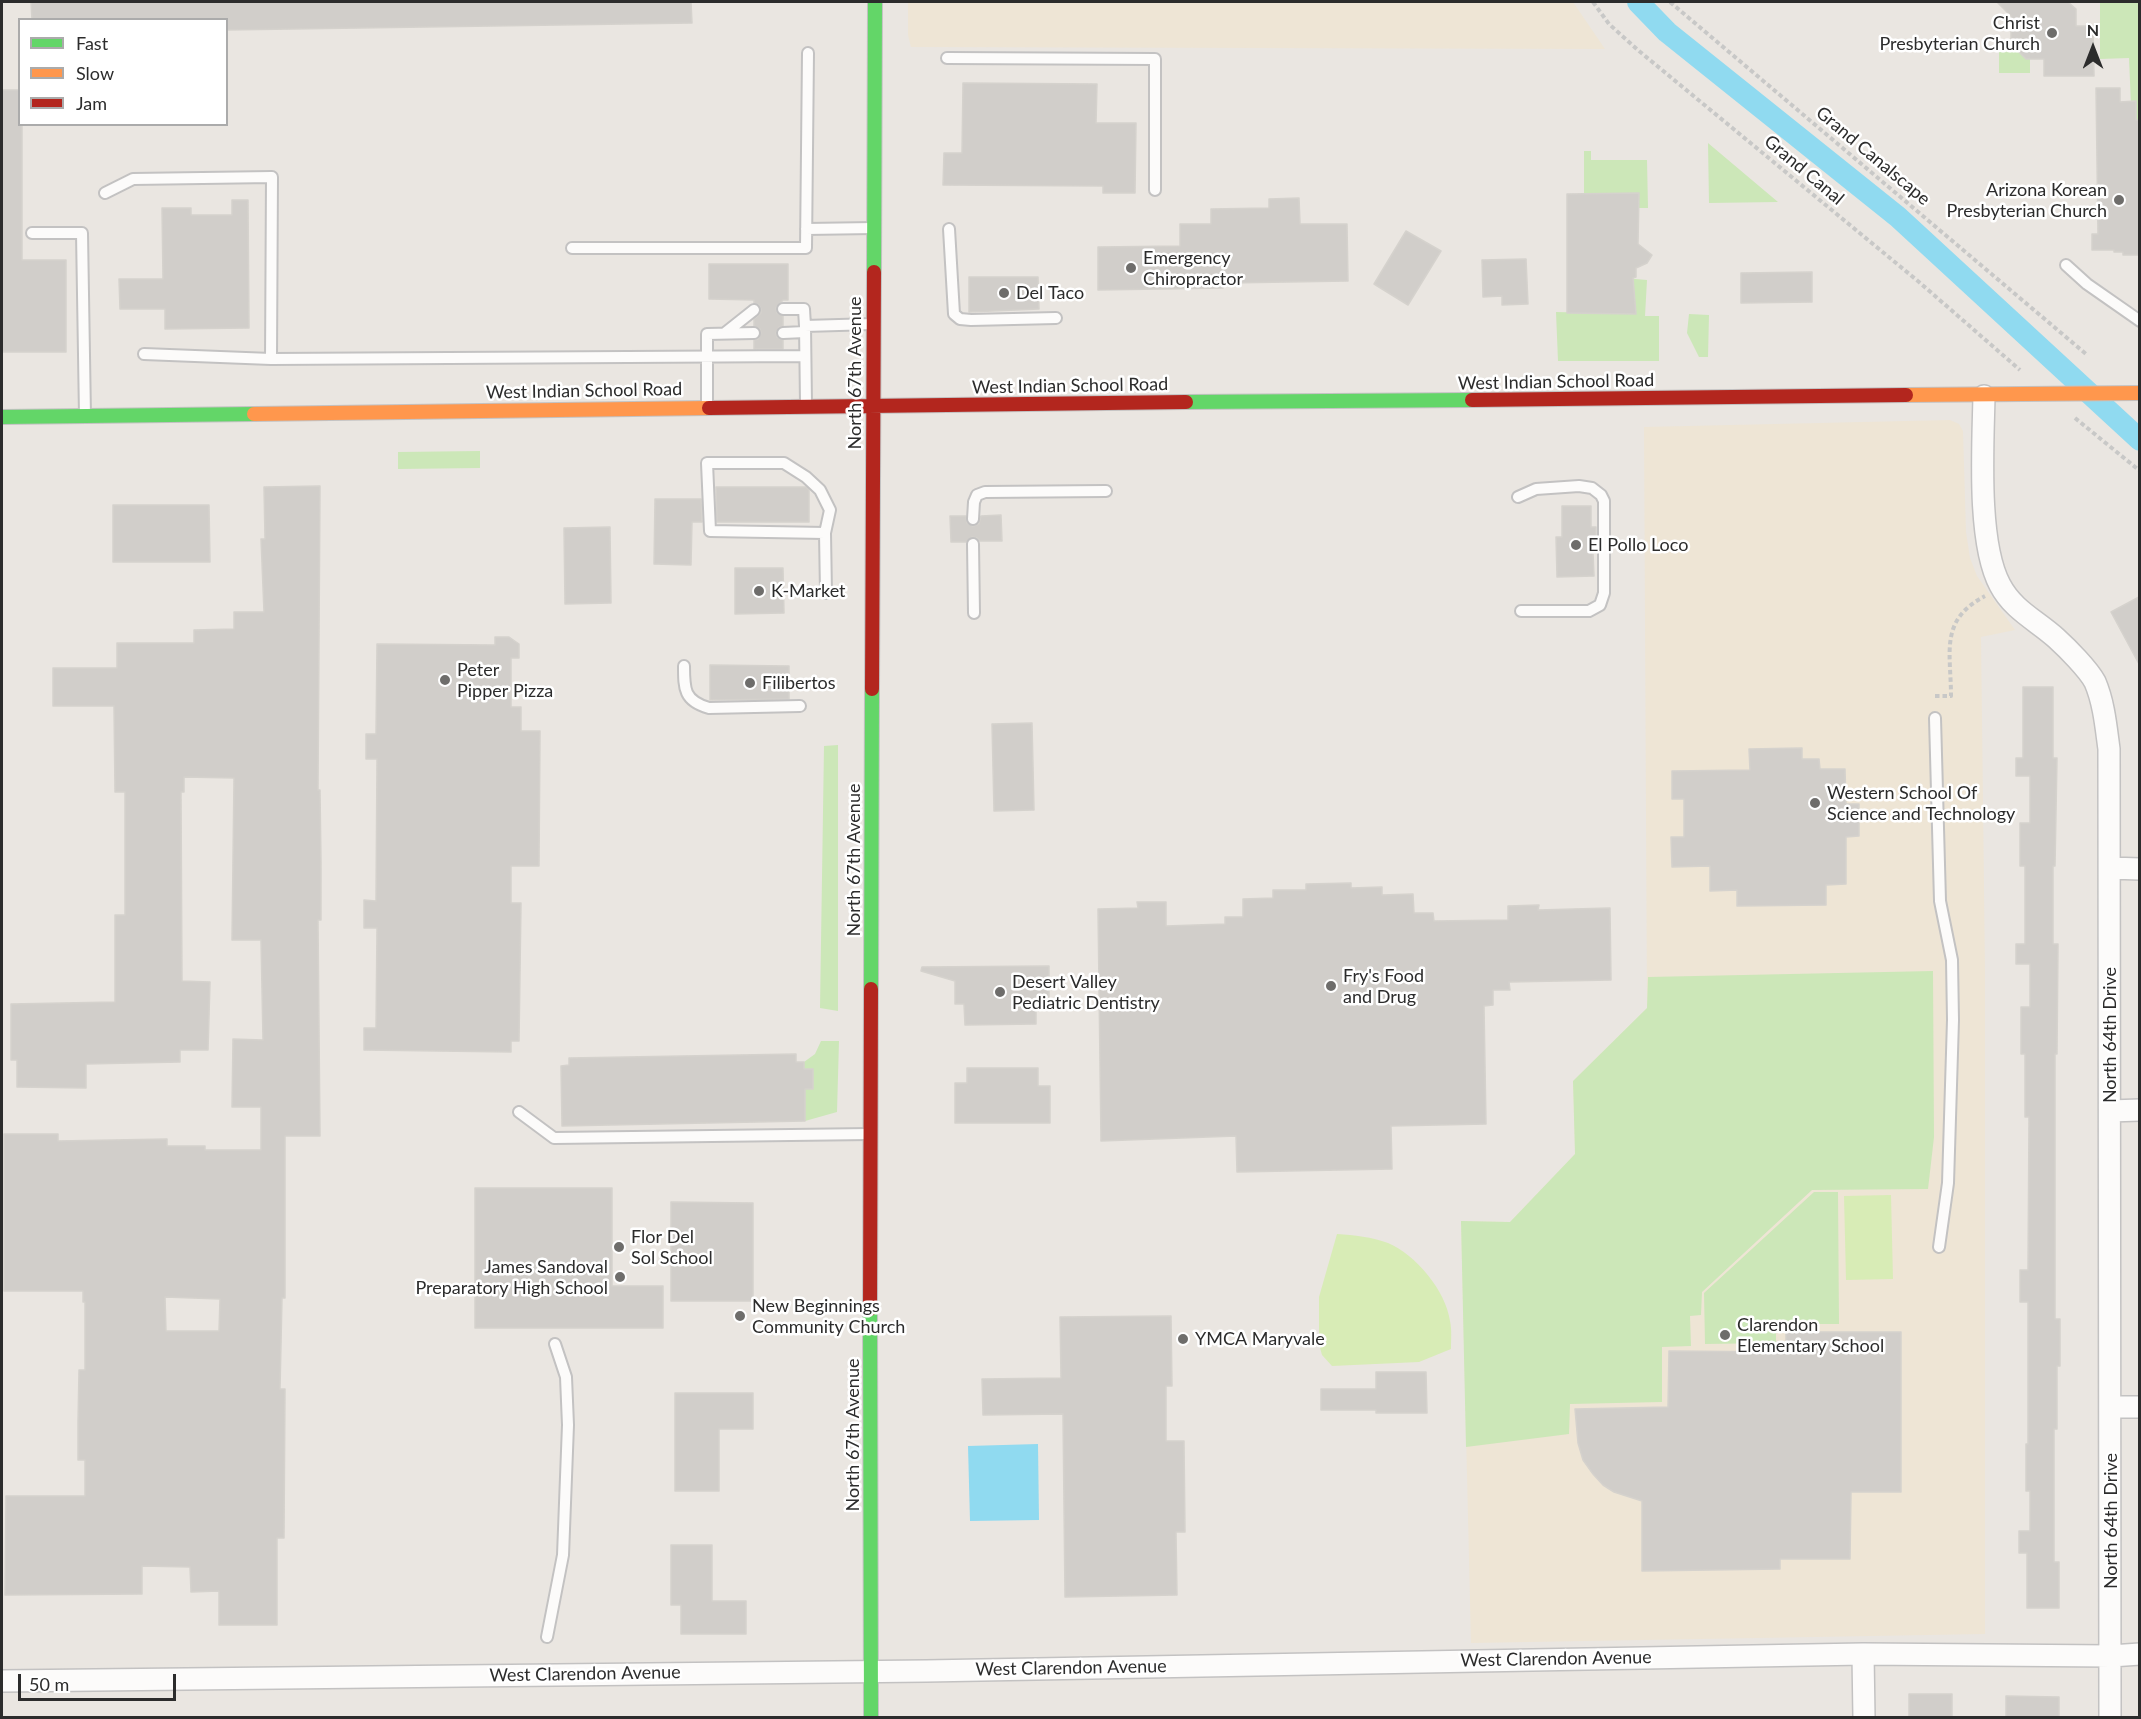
<!DOCTYPE html>
<style>
body{margin:0}
#map{position:relative;width:2141px;height:1719px;overflow:hidden;background:#eae6e1;font-family:Lato,sans-serif}
canvas{display:block}
.frame{position:absolute;inset:0;border:3px solid #2c2c2c;pointer-events:none}
.legend{position:absolute;left:18px;top:18px;width:210px;height:108px;box-sizing:border-box;background:#fff;border:2px solid #ababab;margin:0;padding:8px 10px;list-style:none;font-size:18px;color:#2c2c2c}
.legend li{display:flex;align-items:center;gap:12px;height:30px}
.legend b{width:30px;border:2px solid #ababab}
.north{position:absolute;left:2063px;top:18px;width:60px;height:60px;-webkit-text-stroke:4px #fff;paint-order:stroke;rotate:0deg;font-size:16px;font-weight:700;line-height:24px;text-align:center;color:#2c2c2c}
.north::after{content:'';display:block;margin:auto;width:21px;height:27px;background:#2c2c2c;clip-path:polygon(50% 0,100% 100%,50% 72%,0 100%)}
.scale{position:absolute;left:18px;top:1674px;width:158px;height:27px;box-sizing:border-box;border:3px solid #2c2c2c;border-top:0;padding-left:8px;font-size:18px;line-height:21px;white-space:nowrap;color:#2c2c2c;-webkit-text-stroke:4px #fff;paint-order:stroke}
</style>
<div id="map">
<canvas width="2141" height="1719"></canvas>
<div class="frame"></div>
<ul class="legend">
<li><b style="height:8px;background:#63d668"></b>Fast</li>
<li><b style="height:8px;background:#ff974d"></b>Slow</li>
<li><b style="height:8px;background:#b3261e"></b>Jam</li>
</ul>
<div class="north">N</div>
<div class="scale">50 m</div>
</div>
<script>
const g = document.querySelector('canvas').getContext('2d');
g.lineJoin = 'round';
function fillPath(path, color) { g.fillStyle = color; g.fill(path, 'evenodd'); }
function strokePath(path, color, width, dash) { g.strokeStyle = color; g.lineWidth = width; g.lineCap = dash ? 'butt' : 'round'; g.setLineDash(dash || []); g.stroke(path); }
function drawText(font, color, halo, rows, align = 'center') {
  g.font = font + ' Lato,sans-serif'; g.lineWidth = 5; g.setLineDash([]); g.textBaseline = 'middle'; g.strokeStyle = halo; g.fillStyle = color; for (const [text, x, y, turn = 0] of rows) {
    g.save(); g.translate(x, y); g.rotate((+turn || 0) * Math.PI / 180); g.textAlign = isNaN(turn) ? turn : align; if (halo) g.strokeText(text, 0, 0); g.fillText(text, 0, 0); g.restore();
  }
}
const education = new Path2D(`
 M908 2H1573L1605 49 911 47 908 35Z
 M1950 420 1959 424 1963 431 1966 532 1970 558 1977 576 2015 630 1981 637 1985 970V1634L1471 1643 1461 1221 1510 1222 1575 1154 1573 1081 1647 1008 1644 427Z`);
const green = new Path2D(`
 M2100 2H2139V152H2133L2129 58 2100 59Z
 M1999 40 2011 41V44L2026 59H2030V73H1999Z
 M1708 143 1778 202 1709 203Z
 M1584 151H1591V160H1647L1648 208H1639L1638 193H1584Z
 M1624 278 1647 280 1645 316H1659V361H1558L1556 312 1636 314 1634 293Z
 M1689 314 1709 315 1708 357H1699L1687 333Z
 M480 451V468L398 469V452Z
 M838 745V1011L820 1008 824 746Z
 M1933 971 1934 1137 1928 1189 1812 1190 1702 1292 1701 1315 1690 1316 1691 1346 1662 1347V1402L1570 1404 1569 1434 1466 1447 1461 1221 1510 1222 1575 1154 1573 1081 1647 1008 1648 977Z
 M821 1041H839L837 1112 805 1121V1089H813V1070L804 1069V1062L815 1054Z
 M1814 1192H1838L1839 1324H1776V1343L1705 1344 1704 1293Z`);
const pitch = new Path2D(`
 M1891 1195 1893 1279 1846 1280 1844 1196Z
 M1337 1234C1354 1235 1372 1237 1388 1243 1416 1255 1446 1291 1450 1321 1452 1330 1451 1340 1451 1349L1419 1362 1332 1366 1322 1355 1319 1344V1297Z`);
const water = new Path2D(`
 M1038 1444 1039 1520 970 1521 968 1446Z`);
const canal = new Path2D(`
 M1638 2 1667 32 1898 217 2140 440`);
const building = new Path2D(`
 M31 2H691L692 23 226 30V20H32Z
 M1997 2H2068L2076 9V26H2093L2094 76H2044V59H2026L2011 44V16Z
 M963 83 1097 84 1096 123H1136L1135 193H1103V186L943 185 944 153H962Z
 M2096 88H2120V102L2136 101V120H2139V255H2123V252H2114V250H2092V234H2098Z
 M2 90H20V124H22V260H66V352H2Z
 M1639 193 1638 244 1652 255 1647 263 1636 268V277L1633 278 1636 314 1567 313V194Z
 M1299 198 1300 224H1347L1348 281 1228 283 1223 288 1098 290V247L1180 246V224H1211V209L1269 208V199Z
 M232 200H248L249 328 165 329V309H120L119 279H163L162 208H191V215H232Z
 M1406 231 1441 251 1408 305 1374 284Z
 M1526 259 1528 304 1502 305V296L1483 297 1482 260Z
 M709 264H788V300H783L776 308 777 313 783 316V326L779 327 776 333 777 337 783 340V349H754V340L758 339 761 333 760 329 754 326V319L761 313V309L759 305 754 303V300L709 299Z
 M1812 272V302L1741 303V273Z
 M969 277H1038L1039 309 969 312Z
 M320 486 318 790H320L321 864V920H318L320 1136H285V1298H282L280 1389H285L284 1538H277V1625H219V1591L191 1592 190 1567 142 1566V1594L5 1595 6 1496H85V1460H78V1422L79 1370H85V1302H83V1291H4V1134H58V1141L167 1139V1146H205V1150H261V1107H232L233 1039 263 1040 261 940H232L234 778 184 777V792H181L182 981 210 982 208 1050H180V1062L86 1064V1088L17 1087V1060H11V1004L115 1002V915H125V792H115L114 706H53V668H117V643H194V630L234 629V612H264L261 539H265L264 487ZM165 1297 220 1299 219 1331H166Z
 M716 487H806L809 490V522H717Z
 M655 499H701L702 522H692L691 565 654 564Z
 M113 505H209L210 562H113Z
 M1562 506H1591V527H1596V553H1593L1594 576 1557 577 1556 537H1562Z
 M1001 515 1002 541H980L977 538 972 537 966 542H951L950 516H966L967 523 973 526 979 524 981 516Z
 M610 527 611 603 565 604 564 528Z
 M735 568H783L784 613 735 614Z
 M2139 597V664L2111 612Z
 M495 637H509L519 644V658H511V707H521V731H540L539 866H511V903H521L519 1041H511V1052L364 1050V1028H376L377 928H364V900L376 901 377 759H366V734H376L377 644 495 645Z
 M710 665 789 666V699L710 700Z
 M2023 687H2053V758H2057L2055 866H2053V944H2058L2057 1054H2055V1319H2060V1366H2057V1429H2054V1562H2059V1608H2027V1553H2019V1531H2030V1491H2026V1444H2028V1302H2020V1270H2028L2029 1117H2025V1054H2021V1007H2030V964H2016V944H2025V866H2020V823H2030V776H2016V758H2023Z
 M1032 723 1034 810 994 811 992 724Z
 M1802 748V759H1819L1820 769H1845L1846 804H1859V836L1846 837V884L1826 885V905L1737 906V890L1710 891V866L1672 867 1671 837H1684V799H1672V771L1750 770 1749 749Z
 M1351 883V888L1382 887V895L1413 894 1414 913H1433L1434 921 1508 920V906L1539 905 1538 910 1610 908 1611 980 1509 982 1510 990H1493V1005L1484 1006 1486 1124 1391 1126 1392 1169 1237 1172 1236 1136 1101 1141 1098 909 1138 908 1137 902H1166V926L1225 924V917H1243V899L1273 898V890H1306V884Z
 M1049 966V1005L1036 1006V1024L965 1025 964 1004H955V981L921 971 922 967Z
 M796 1054V1062H804V1069H813V1089H805V1121L562 1126 561 1066 569 1065V1058Z
 M967 1068H1038V1086H1050V1123H955V1083H967Z
 M475 1188H612V1286H663V1328H475Z
 M671 1202 753 1203V1301H671Z
 M1171 1316 1172 1386H1166V1441H1184L1185 1532H1176L1177 1595 1065 1597 1063 1414 983 1415 982 1379 1061 1378 1060 1317Z
 M1786 1332H1901V1492H1851L1850 1559H1780V1569L1642 1571V1501L1614 1492 1603 1485 1593 1474 1583 1460 1578 1443 1575 1409 1668 1407 1669 1351 1786 1352Z
 M1376 1372H1426L1427 1413H1376V1410H1321V1389H1376Z
 M675 1393H753V1429H719V1491H675Z
 M671 1545H712V1601H746V1634H681V1605H671Z
 M1909 1694H1952V1718H1909Z
 M2006 1696 2059 1697V1718H2006Z`);
const path = new Path2D(`
 M1593 2 1609 24 1639 51 1919 282 2020 370
 M1670 2 2086 354
 M2075 418 2140 471
 M1935 696H1951C1951 652 1939 620 1985 596`);
const lane = new Path2D(`
 M947 58 1155 59V190
 M105 193 133 179 272 177 271 359 144 354
 M806 229 874 228
 M949 229 954 314 960 319 971 320 1056 318
 M32 233H82L85 416
 M572 248H806L808 53
 M2066 265 2087 284 2140 321
 M783 309H804L805 326
 M725 333 754 310
 M783 333 805 332
 M271 359 805 356
 M806 404 805 326 873 324
 M707 407V334L754 333
 M1518 497 1536 489 1579 486 1592 488 1601 495 1604 501V593L1600 605 1589 611H1521
 M973 519 974 502 977 495 985 492 1106 491
 M825 533 710 531 707 463H784L806 477 820 490 830 510 825 533 826 593
 M973 544 974 613
 M684 666C684 689 684 701 709 708L800 706
 M1935 718 1940 901 1952 960 1953 1020 1948 1183 1939 1247
 M519 1112 554 1138 870 1134
 M547 1637 563 1555 568 1425 566 1377 555 1344`);
const street = new Path2D(`
 M1984 396C1983 446 1977 542 2000 585 2013 610 2036 620 2056 638 2067 648 2088 669 2095 682 2104 703 2106 727 2109 749L2110 1718
 M2110 868 2140 869
 M2110 1111 2140 1110
 M2111 1407H2140
 M1863 1654 1864 1718
 M2 1681 926 1671 1863 1654 2111 1656 2140 1654`);
const fast = new Path2D(`
 M874 272 875 2
 M1186 402 1472 400
 M2 417 254 414
 M871 989 872 689
 M870 1309 871 1718`);
const slow = new Path2D(`
 M1906 395 2140 393
 M254 414 709 408`);
const jam = new Path2D(`
 M1472 400 1906 395
 M709 408 1186 402
 M872 689 874 272
 M870 1309 871 989`);
const markers = [
 [2052,33,6,"#6e6d6b"],
 [2119,200,6,"#6e6d6b"],
 [1131,268,6,"#6e6d6b"],
 [1004,293,6,"#6e6d6b"],
 [1576,545,6,"#6e6d6b"],
 [759,591,6,"#6e6d6b"],
 [445,680,6,"#6e6d6b"],
 [750,683,6,"#6e6d6b"],
 [1815,803,6,"#6e6d6b"],
 [1331,986,6,"#6e6d6b"],
 [1000,992,6,"#6e6d6b"],
 [619,1247,6,"#6e6d6b"],
 [620,1277,6,"#6e6d6b"],
 [740,1316,6,"#6e6d6b"],
 [1725,1335,6,"#6e6d6b"],
 [1183,1339,6,"#6e6d6b"]
];
const poiNames = [
 ["Christ",2040,23,"right"],
 ["Presbyterian Church",2040,44,"right"],
 ["Arizona Korean",2107,190,"right"],
 ["Presbyterian Church",2107,211,"right"],
 ["Emergency",1143,258],
 ["Chiropractor",1143,279],
 ["Del Taco",1016,293],
 ["El Pollo Loco",1588,545],
 ["K-Market",771,591],
 ["Peter",457,670],
 ["Pipper Pizza",457,691],
 ["Filibertos",762,683],
 ["Western School Of",1827,793],
 ["Science and Technology",1827,814],
 ["Fry's Food",1343,976],
 ["and Drug",1343,997],
 ["Desert Valley",1012,982],
 ["Pediatric Dentistry",1012,1003],
 ["Flor Del",631,1237],
 ["Sol School",631,1258],
 ["James Sandoval",608,1267,"right"],
 ["Preparatory High School",608,1288,"right"],
 ["New Beginnings",752,1306],
 ["Community Church",752,1327],
 ["Clarendon",1737,1325],
 ["Elementary School",1737,1346],
 ["YMCA Maryvale",1195,1339]
];
const streetNames = [
 ["Grand Canalscape",1873,156,40],
 ["Grand Canal",1804,170,40],
 ["North 67th Avenue",855,373,-90],
 ["West Indian School Road",1556,382,-1],
 ["West Indian School Road",1070,386,-1],
 ["West Indian School Road",584,391,-1],
 ["North 67th Avenue",854,860,-90],
 ["North 64th Drive",2110,1035,-90],
 ["North 67th Avenue",853,1435,-90],
 ["North 64th Drive",2111,1521,-90],
 ["West Clarendon Avenue",1556,1659,-1],
 ["West Clarendon Avenue",1071,1668,-1],
 ["West Clarendon Avenue",585,1674,-1]
];
fillPath(education, '#eee5d5');
fillPath(green, '#cce7b8');
fillPath(pitch, '#d8ecb6');
fillPath(water, '#90daf0');
strokePath(canal, '#90daf0', 22);
fillPath(building, '#d1ceca');
strokePath(building, '#d5d2cd', 1.5);
strokePath(lane, '#c3c2c2', 14);
strokePath(street, '#c3c2c2', 24);
strokePath(fast, '#c3c2c2', 16);
strokePath(slow, '#c3c2c2', 16);
strokePath(jam, '#c3c2c2', 16);
strokePath(path, '#c8c8c7', 4, [4.5, 3]);
strokePath(lane, '#fcfbfa', 10);
strokePath(street, '#fcfbfa', 21);
strokePath(fast, '#63d668', 14);
strokePath(slow, '#ff974d', 14);
strokePath(jam, '#b3261e', 14);
for (const [x, y, r, color] of markers) { const dot = new Path2D(); dot.arc(x, y, r, 0, 2 * Math.PI); g.fillStyle = color; g.fill(dot); strokePath(dot, '#fff', 2); }
drawText('18px', '#2c2c2c', '#fff', poiNames, 'left');
drawText('18px', '#2c2c2c', '#fff', streetNames);
</script>
